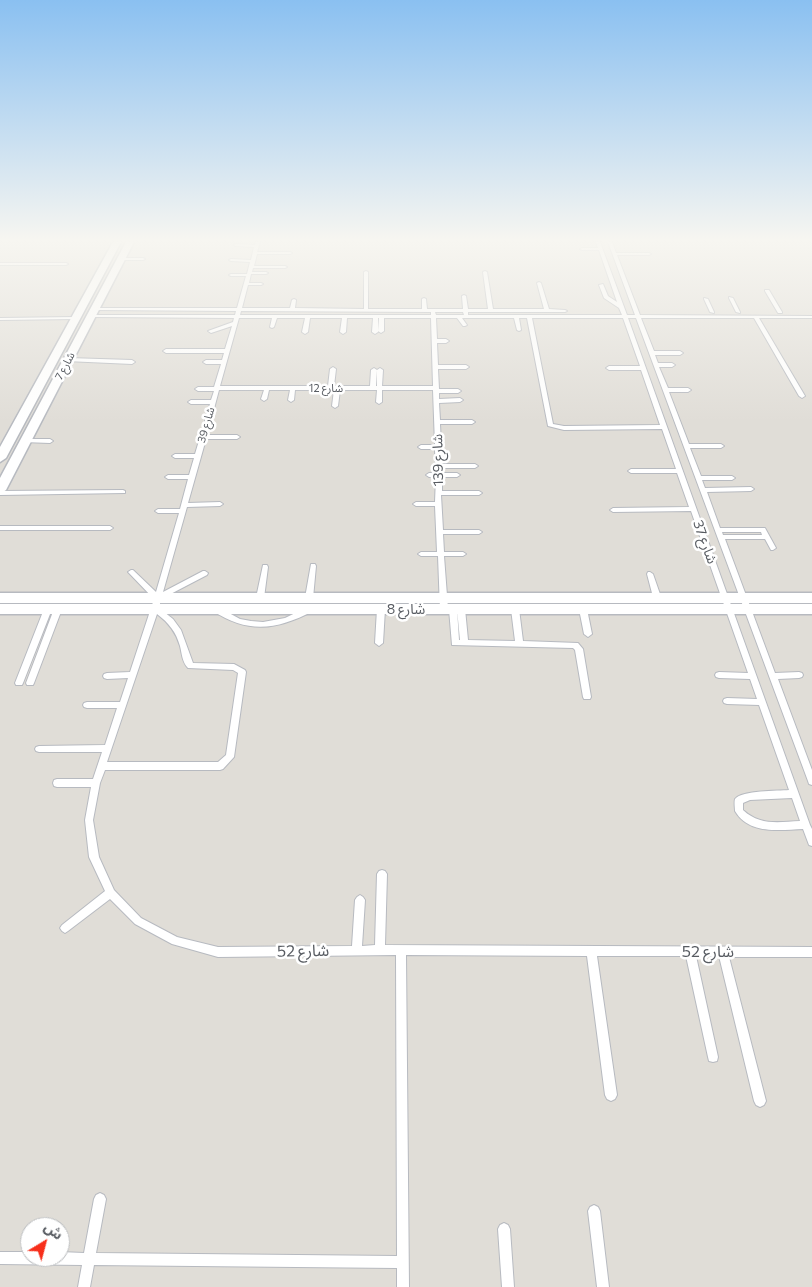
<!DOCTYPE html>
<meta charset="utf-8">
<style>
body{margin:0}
#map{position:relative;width:812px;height:1287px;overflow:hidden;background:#edeadf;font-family:Commissioner,"Noto Sans Arabic",sans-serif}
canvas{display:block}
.north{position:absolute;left:20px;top:1217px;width:50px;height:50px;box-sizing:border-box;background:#fff;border:1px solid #bcbec0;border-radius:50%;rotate:37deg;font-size:14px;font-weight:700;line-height:20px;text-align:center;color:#585c62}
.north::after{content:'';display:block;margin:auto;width:18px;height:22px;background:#f72f1b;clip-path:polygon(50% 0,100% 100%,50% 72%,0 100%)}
</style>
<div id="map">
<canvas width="812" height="1287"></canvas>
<div class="north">ش</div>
</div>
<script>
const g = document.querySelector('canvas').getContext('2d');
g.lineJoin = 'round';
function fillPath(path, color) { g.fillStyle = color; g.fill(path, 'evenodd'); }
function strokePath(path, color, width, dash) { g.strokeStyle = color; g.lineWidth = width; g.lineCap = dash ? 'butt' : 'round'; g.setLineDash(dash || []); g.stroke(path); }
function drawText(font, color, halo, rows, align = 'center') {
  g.font = font + ' Commissioner,"Noto Sans Arabic",sans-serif'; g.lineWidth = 5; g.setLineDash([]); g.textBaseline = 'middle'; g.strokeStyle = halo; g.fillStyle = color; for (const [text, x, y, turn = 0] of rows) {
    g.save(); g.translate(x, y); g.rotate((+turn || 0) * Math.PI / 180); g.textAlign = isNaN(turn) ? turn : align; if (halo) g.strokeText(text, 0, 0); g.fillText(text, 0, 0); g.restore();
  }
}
const industrial = new Path2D(`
 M0 242H812V1287H0ZM30 1227H60V1257H30Z`);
const service = new Path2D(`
 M256 242H260L257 252H290L292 253 290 254H257L254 266H285L287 267 285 268H253L252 272H266L268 273 266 274H251L249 283H261L263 284 261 285H248L242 308H290L292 300 294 299 296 300 295 308 364 309V272L366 271 368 272V309H422V299L424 298 426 299 427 309H463L462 296 464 295 466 296 468 309H488L483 272 485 271 487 272 493 309H544L537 283 539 282 541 283 549 309 565 310 567 311 565 312H468V315H622L619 308 604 298 599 285 603 284 608 296 617 302 599 250H582L580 249 582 248H598L596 242H600L627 315H635L608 242H612L616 253H649L651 254 649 255H617L640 315 812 316V318H759L805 396 802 398 799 396 754 318H641L654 351H680L683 353 680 355H655L658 363H672L675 365 672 367H659L668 388H688L691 390 688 392H669L689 444H721L724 446 721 448H690L701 476H732L735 478 732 480H702L705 488 751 487 754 489 751 491 707 492 720 528H765L776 548 773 550H771L765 539H725L775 673 799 672 802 673 803 675 802 677 799 678 778 679 812 770V785L809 784 808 781 636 318H628L810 825 812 829V846L809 845 803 829C780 830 749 835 735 811 735 808 734 802 735 799 742 790 778 791 789 790L759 705 727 704 724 703 723 701 724 699 727 698 757 699 750 679 719 678 716 677 715 675 716 673 719 672 748 673 691 511 613 512 610 510 613 508 689 507 677 473H631L628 471 631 469H676L662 429 564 430 548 426 527 318H519L521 330 519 331 517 330 514 318H462L467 325 465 326H463L457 318H436L437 339H446L449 341 446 343H437L438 365H466L469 367 466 369H438L439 389H458L461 391 458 393H439V399L460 398 463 400 460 402 439 403 440 420H472L475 422 472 424H440L442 464H475L478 466 475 468H442V473H457L460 475 457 477H442V491H479L482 493 479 495H441L443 530H479L482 532 479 534H443L444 552H463L466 554 463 556H444L448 609 447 611 444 612 440 609 438 556H421L418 554 421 552H437L435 506H416L413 504 416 502H435L436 477H429L426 475 429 473H436L435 449H421L418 447 421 445H435L433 390H382V402L379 404 376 402 377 390H340L338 406 335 408 332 406 334 390H295L294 400 291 402 288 400 290 390H269L267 399 264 401 261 399 264 390H219L207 435H237L240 437 237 439H206L188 503 220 502 223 504 220 506 187 507 163 592 203 571H205L208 573 207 575 161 599 159 608 173 619 181 630 193 663 234 664 245 670 246 672 234 757 223 769 220 770H105L100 783 93 820 99 857 114 890 141 918 177 937 218 947 352 946 355 900 357 897 360 895 363 897 365 900 362 946 375 945 377 874 379 871 382 870 385 871 387 874 385 945 812 947V957H729L766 1101 764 1105 760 1107 756 1105 754 1101 719 956H696L718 1057 717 1061 713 1062 709 1061 708 1057 686 956H597L617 1095 615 1099 611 1101 607 1099 605 1095 587 956 406 955 409 1287H397V1268L94 1265 90 1287H78L82 1265 0 1264V1252H30V1257H60V1252L84 1253 94 1199 96 1195 100 1193 104 1195 106 1199 96 1253 397 1256 396 955 218 957 172 944 135 924 110 899 68 931 65 933 62 931 60 928 62 925 105 891 89 857 85 820 91 787H57L54 786 53 783 54 780 57 779H93L102 752H39L36 751 35 749 36 747 39 746 105 745 117 708H87L84 707 83 705 84 703 87 702H120L128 678 107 679 104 678 103 676 104 674 107 673 130 672 154 599 128 572 131 570H133L156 592 179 513H158L155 511 158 509H180L188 479H168L165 477 168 475H189L194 458H175L172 456 175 454H195L210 404H191L188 402 191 400H211L214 391H198L195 389 198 387H214L221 364H206L203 362 206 360H222L224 353H166L163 351 166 349H225L232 326 211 333 208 331 233 322 234 318 91 317 89 316 91 315H235L236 311 95 310 93 309 95 308H237L246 276H231L229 275 231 274H247L250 262 231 261 229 260 231 259 251 260 254 247 236 246 234 245 236 244 255 245ZM241 311 431 312V315H240ZM435 312H463L464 315H436ZM239 318H272L270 327 272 328 274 327 277 318H305L302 332 305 334 308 332 310 318H342L340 332 343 334 346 332 347 318H373L372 332 375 334 378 332V318H379L378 331 381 333 384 331V318H431L433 386H382L383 370 380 368 377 370V386H376L377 370 374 368 371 370 370 386H334L336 369 333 367 330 369 328 386H220ZM532 318H623L640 366H609L606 368 609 370H641L660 425 564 426 553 424ZM722 532H761L762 535H723ZM157 614C169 623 176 632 180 646 182 654 182 662 188 668L233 670 238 673 226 755 218 762H107ZM792 798 800 821C779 822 760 826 743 810V803L750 800Z
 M119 258H143L145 259 143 260H121L119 259Z
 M0 263H66L68 264 66 265H0Z
 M765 290H769L782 312V313H778L765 291Z
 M729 297 733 298 740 312V313L736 312 729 298Z
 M704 298 708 299 714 312V313L710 312 704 299Z
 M75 317H77V319L0 320V318Z
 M68 358 132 360 135 362 132 364 66 361V359Z
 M25 439H50L53 441 50 443 23 442V440Z
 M123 490 125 491V493L0 495V491Z
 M0 526H110L113 528 110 530H0Z
 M311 564H315L316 566 313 598 309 601 305 598Z
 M263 565H267L268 567 264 598 260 601 256 598Z
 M648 572H650L653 574 661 597 660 599H654L653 597 647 574Z
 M48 606 52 609 23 683 22 685H16L15 683 44 609Z
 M58 606 62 609 34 683 33 685H27L26 683 54 609Z
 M216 606 240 619 251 621 263 622 285 618 310 606 314 609 313 611C277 630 248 634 213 611L212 609 213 607Z
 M381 606 385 609 383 643 379 646 375 643 377 609Z
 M453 606 457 609 459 640H460L457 609 461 606 465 609 468 640 515 641 511 609 515 606 519 609 523 641 578 643 583 649 591 697 590 699H584L583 697 575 650 573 648 452 645 449 609Z
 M583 606 587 609 592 634 588 637 584 634 579 609Z
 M594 1205 598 1207 600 1211 609 1287H597L588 1211 590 1207Z
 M504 1223 508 1225 510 1229 514 1287H502L498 1229 500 1225Z`);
const minor = new Path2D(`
 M113 242H121L6 458 0 462V447Z
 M126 242H134L6 490 0 494V478Z
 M0 593H812V603H0Z
 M0 604H812V614H0Z`);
const farStreetnames = [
 ["شارع 7",65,366,-62],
 ["شارع 12",326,388],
 ["شارع 39",206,425,-74]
];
const streetNames = [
 ["شارع 139",438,460,-91],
 ["شارع 37",705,542,70],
 ["شارع 8",406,609]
];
const nearStreetnames = [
 ["شارع 52",303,951,-1],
 ["شارع 52",708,952]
];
fillPath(industrial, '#e0ddd7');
strokePath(service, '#b7bac0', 2);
strokePath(minor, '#b7bac0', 3);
fillPath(service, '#fff');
fillPath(minor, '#fff');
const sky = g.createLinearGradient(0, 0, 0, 422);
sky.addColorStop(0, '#8ac0f1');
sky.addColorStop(0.57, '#f7f6f1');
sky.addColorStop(1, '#f7f6f100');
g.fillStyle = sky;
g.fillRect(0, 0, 812, 422);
drawText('11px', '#585c62', '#fff', farStreetnames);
drawText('14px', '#585c62', '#fff', streetNames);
drawText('16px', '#585c62', '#fff', nearStreetnames);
</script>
